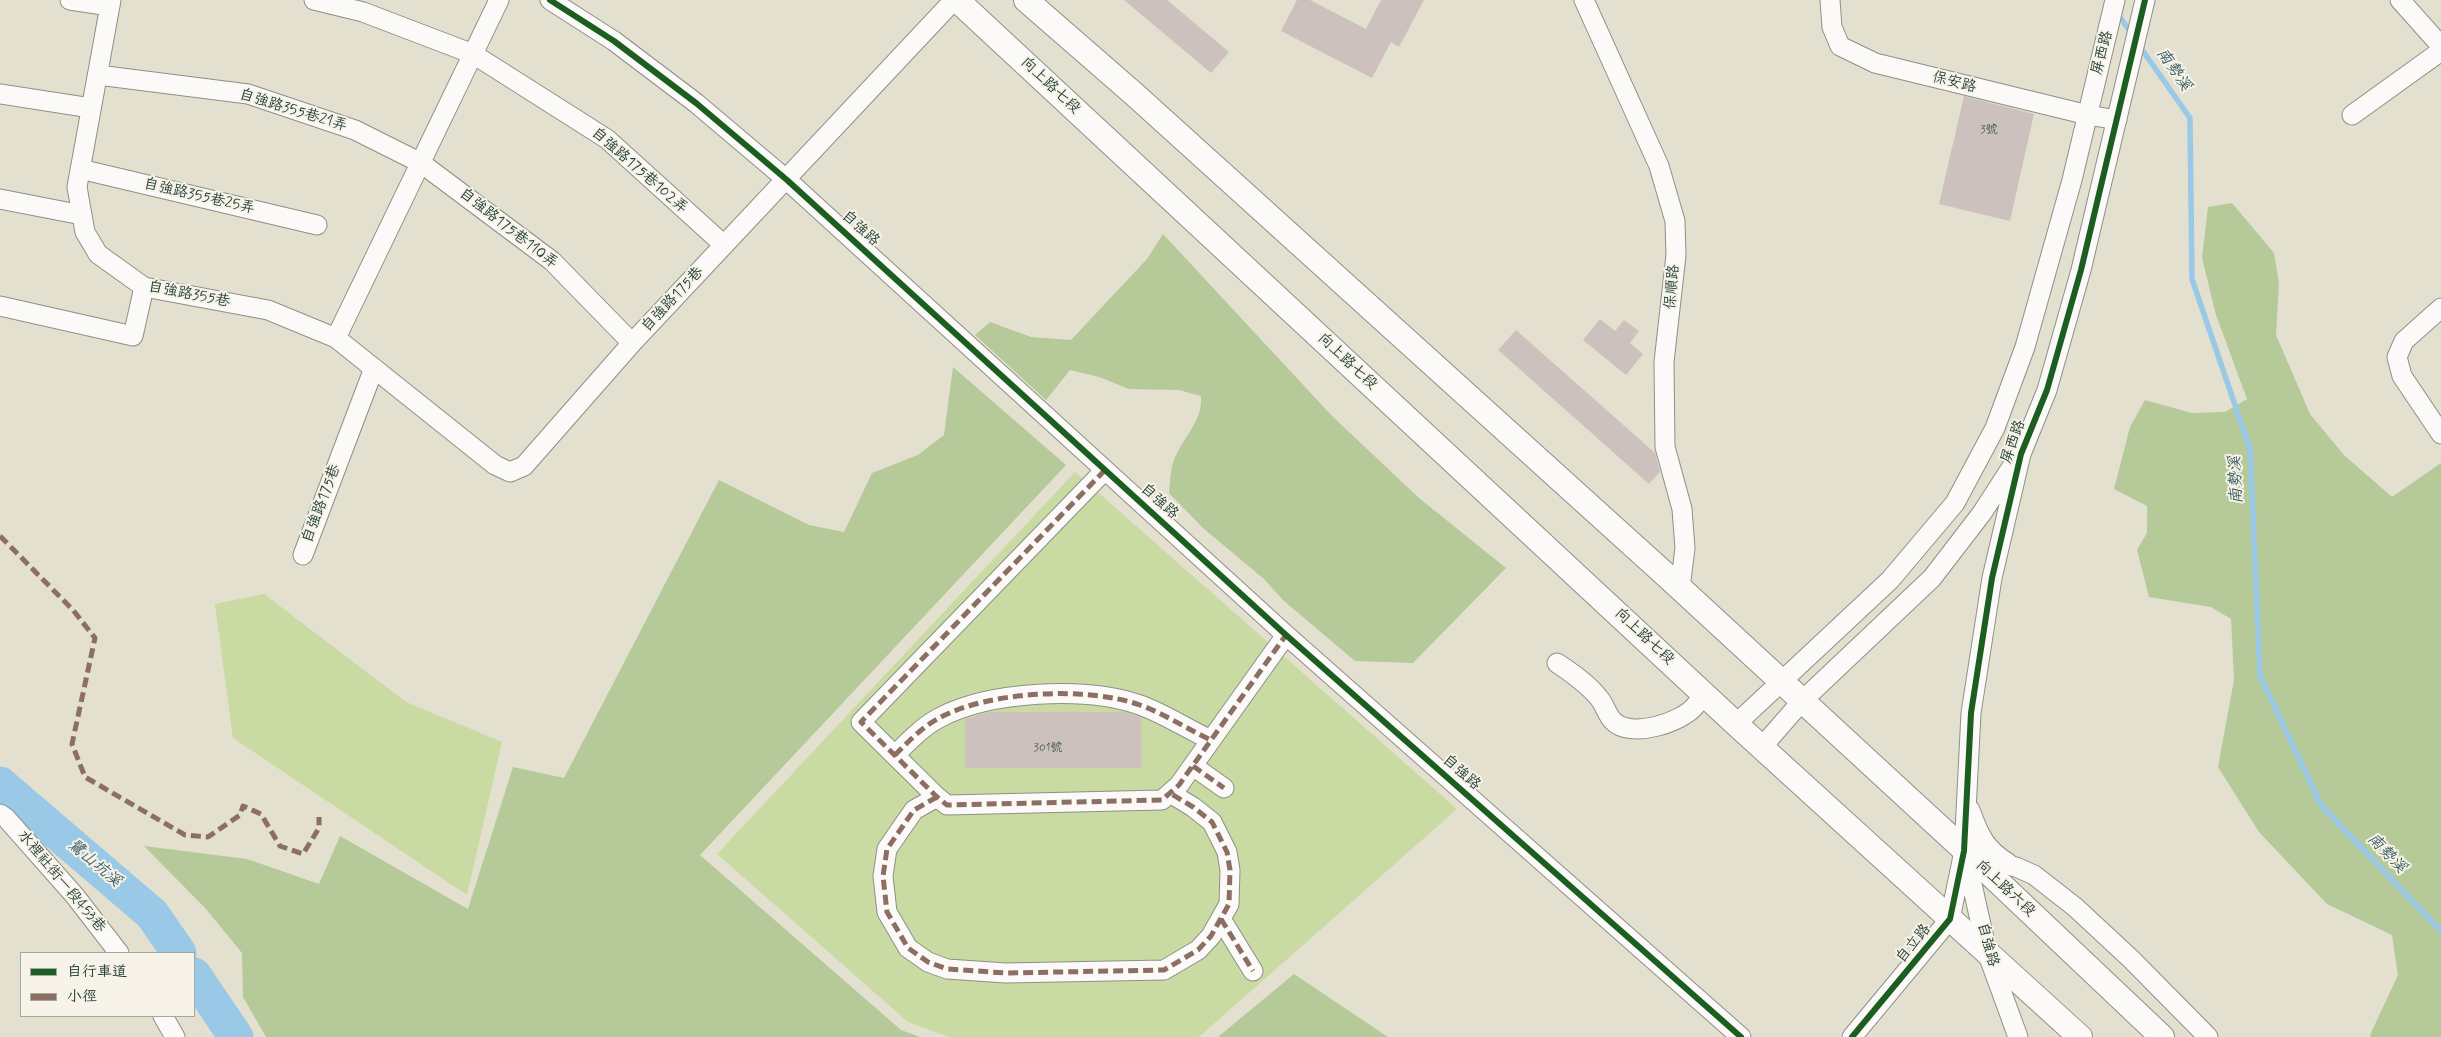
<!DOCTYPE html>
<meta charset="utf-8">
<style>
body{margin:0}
#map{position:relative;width:2441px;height:1037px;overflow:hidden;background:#e3e0d0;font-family:Mynerve,"LXGW WenKai TC",sans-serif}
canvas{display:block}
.legend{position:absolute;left:20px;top:952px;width:175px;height:65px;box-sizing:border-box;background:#f7f3e8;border:1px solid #a1aaa0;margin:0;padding:6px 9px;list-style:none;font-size:15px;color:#1f3d34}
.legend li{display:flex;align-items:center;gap:10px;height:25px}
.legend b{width:25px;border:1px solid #a1aaa0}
</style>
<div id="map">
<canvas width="2441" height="1037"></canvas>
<ul class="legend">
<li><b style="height:6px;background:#1b5e20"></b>自行車道</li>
<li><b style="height:6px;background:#8d6e63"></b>小徑</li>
</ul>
</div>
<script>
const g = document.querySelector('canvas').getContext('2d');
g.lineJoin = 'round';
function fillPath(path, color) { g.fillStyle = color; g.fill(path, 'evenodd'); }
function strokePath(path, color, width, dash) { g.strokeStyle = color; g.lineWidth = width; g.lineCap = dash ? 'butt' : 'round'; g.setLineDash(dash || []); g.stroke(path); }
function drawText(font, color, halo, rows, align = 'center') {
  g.font = font + ' Mynerve,"LXGW WenKai TC",sans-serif'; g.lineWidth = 4; g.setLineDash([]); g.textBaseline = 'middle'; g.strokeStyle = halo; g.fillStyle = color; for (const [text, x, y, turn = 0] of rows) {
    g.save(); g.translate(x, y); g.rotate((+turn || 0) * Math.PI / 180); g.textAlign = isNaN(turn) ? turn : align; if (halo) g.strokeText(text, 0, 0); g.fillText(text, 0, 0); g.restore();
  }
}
const green = new Path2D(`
 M1075 472 1457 809 1199 1037H949L908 1022 717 854Z
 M264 594 406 702 502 742 467 895 233 738 215 604Z`);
const forest = new Path2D(`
 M2232 203 2274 253 2279 283 2276 335 2310 414 2344 455 2392 497 2441 463V1037H2371L2370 1035 2398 975 2392 935 2327 904 2259 832 2218 767 2234 680 2231 619 2211 607 2149 597 2137 550 2147 533V506L2114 489 2130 427 2145 400 2192 413 2225 412 2247 399 2216 315 2202 258 2208 207Z
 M1163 234 1332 416 1419 498 1506 568 1413 663 1355 661 1284 601 1264 579 1203 528 1169 493C1170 484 1170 475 1172 466 1179 440 1203 424 1201 396L1179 390 1129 389 1099 377 1070 370 1046 400 975 335 990 322 1031 337 1071 340 1147 259Z
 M953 367 1066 465 700 855 901 1030 920 1037H266L243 997 242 953 206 909 144 846 247 859 319 884 340 836 468 909 513 767 564 778 719 480 809 525 844 532 872 473 918 455 944 435Z
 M1294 974 1388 1037H1218Z`);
const stream = new Path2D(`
 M2117 13 2132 34
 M2138 44 2190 118 2192 279 2250 449 2260 676 2321 805 2441 931`);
const river = new Path2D(`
 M0 784 152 914 179 953
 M194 975 236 1037`);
const building = new Path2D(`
 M1124 0H1167L1229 52 1211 73Z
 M1297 0H1310L1366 29 1381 0H1424L1399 47 1391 42 1372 78 1281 31Z
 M1964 96 2034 114 2010 221 1939 204Z
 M1600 319 1615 331 1624 320 1639 331 1630 343 1643 354 1626 375 1583 340Z
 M1516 330 1655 453 1660 472 1649 484 1498 350Z
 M991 712H1123L1136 716 1141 717V768H965V719Z`);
const minor = new Path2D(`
 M70 0 110 6
 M111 0 77 187 85 232 98 254 144 287 268 310 336 338 495 465 510 472 524 466 632 343 954 0
 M314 0 363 12 473 54 607 139 724 245
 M550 0 614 41 696 103 787 180 1286 635 1741 1037
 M1584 0 1659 166 1675 221 1676 255 1664 362 1665 447 1682 509 1685 548 1680 588
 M1830 0 1832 27 1840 46 1875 63 2088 115 2117 120
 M2400 0 2441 46
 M98 75 248 94 355 130 421 163 552 261 632 343
 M0 94 91 108
 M2352 115 2441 51
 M80 169 317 225
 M0 199 82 215
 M0 306 133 336 144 287
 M2441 308 2404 341 2397 357 2402 376 2441 434
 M336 338 499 0
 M1105 470 861 722 937 797 947 805 1162 800 1179 785 1286 635
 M303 555 374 368
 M1557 663C1572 673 1588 684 1599 698 1605 705 1607 715 1613 721 1630 739 1681 723 1695 706 1698 703 1701 697 1703 693
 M1736 724 1890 580 1955 503 1995 428 2025 347 2072 180 2115 0
 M1762 747 1802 701 1932 578 1982 513 2013 465
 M895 755C908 742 922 727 939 718 989 691 1086 686 1140 705 1165 714 1187 729 1211 740
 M1193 766 1224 788
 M937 797 914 810 887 849 883 876 887 912 908 948 928 962 947 969 1006 973 1164 970 1198 950 1211 936 1229 904 1230 870 1227 852 1212 822 1193 807 1170 793
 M1970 810C1979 835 1985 849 2008 863
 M0 814 6 818 75 896 119 953
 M1966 857 1987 952 2018 1037
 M1973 858 2016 867 2034 875 2075 907 2131 959 2208 1037
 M1221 919 1253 971
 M163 1016 175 1037
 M1852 1037 1950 919 1964 851 1971 713 1992 578 2021 454 2047 390 2081 270 2145 0`);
const major = new Path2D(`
 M957 0 1736 724 2080 1037
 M1026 0 1134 94 1667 576 1973 858 2162 1037`);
const quiet = new Path2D(`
 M1105 470 861 722 937 797 947 805 1162 800 1179 785 1286 635
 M0 536 73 610 95 638 72 744 85 777 185 835 208 837 240 815 243 806 261 814 280 846 303 854 319 828V817
 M895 755C908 742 922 727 939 718 989 691 1086 686 1140 705 1165 714 1187 729 1211 740
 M1193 766 1224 788
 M937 797 914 810 887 849 883 876 887 912 908 948 928 962 947 969 1006 973 1164 970 1198 950 1211 936 1229 904 1230 870 1227 852 1212 822 1193 807 1170 793
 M1221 919 1253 971`);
const cycleway = new Path2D(`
 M550 0 614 41 696 103 787 180 1286 635 1741 1037
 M1852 1037 1950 919 1964 851 1971 713 1992 578 2021 454 2047 390 2081 270 2145 0`);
const numberNames = [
 ["3號",1989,130],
 ["301號",1048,748]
];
const streetNames = [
 ["屏西路",2103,53,-76],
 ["保安路",1954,83,14],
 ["向上路七段",1050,86,43],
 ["自強路355巷21弄",293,111,17],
 ["自強路175巷102弄",639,171,41],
 ["自強路355巷25弄",199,197,13],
 ["自強路175巷110弄",508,229,38],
 ["自強路",860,229,42],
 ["保順路",1673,287,-85],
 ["自強路355巷",189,295,11],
 ["自強路175巷",673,300,-47],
 ["向上路七段",1347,362,43],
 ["屏西路",2014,442,-71],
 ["自強路",1159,502,42],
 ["自強路175巷",322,504,-69],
 ["向上路七段",1644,637,43],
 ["自強路",1461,773,41],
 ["水裡社街一段453巷",61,882,50],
 ["向上路六段",2005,889,43],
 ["自立路",1914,944,-51],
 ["自強路",1987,945,75]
];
const waterNames = [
 ["南勢溪",2173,70,55],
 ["南勢溪",2237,480,-93],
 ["南勢溪",2386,854,46],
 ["鷺山坑溪",94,864,40]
];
fillPath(green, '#c9daa2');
fillPath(forest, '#b5c999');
strokePath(stream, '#9ac8e7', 5.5);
strokePath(river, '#9ac8e7', 35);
fillPath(building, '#cdc1bd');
strokePath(minor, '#8d9086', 21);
strokePath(major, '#8d9086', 26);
strokePath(minor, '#fbfaf8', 19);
strokePath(major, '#fbfaf8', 24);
strokePath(quiet, '#8d6e63', 5, [10, 5]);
strokePath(cycleway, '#1b5e20', 6);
drawText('12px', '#4a5e56', null, numberNames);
drawText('15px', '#1f3d34', '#f7f3e8', streetNames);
drawText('italic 16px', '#365d63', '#f7f3e8', waterNames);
</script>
